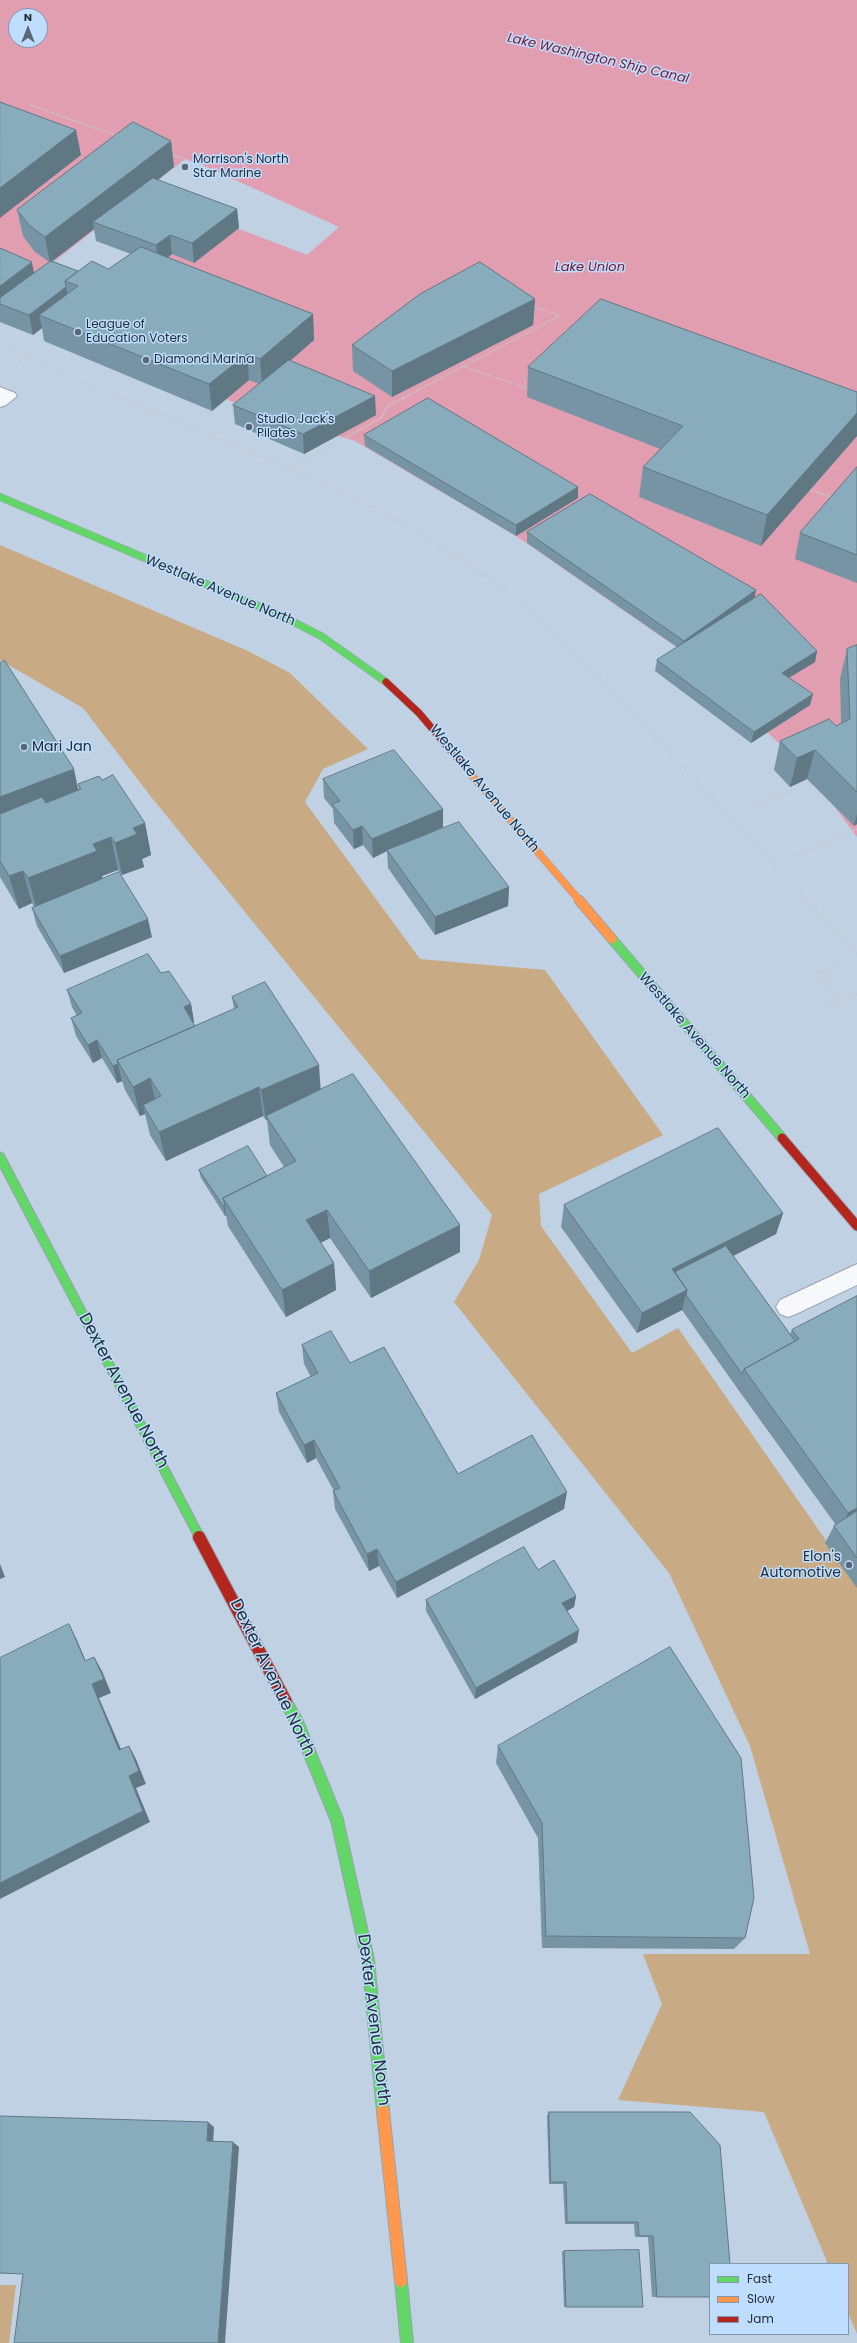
<!DOCTYPE html>
<style>
body{margin:0}
#map{position:relative;width:857px;height:2343px;overflow:hidden;background:#c0d1e3;font-family:Poppins,sans-serif}
canvas{display:block}
.legend{position:absolute;left:709px;top:2263px;width:140px;height:72px;box-sizing:border-box;background:#bfdefe;border:1px solid #8198b0;margin:0;padding:5px 7px;list-style:none;font-size:12px;color:#232f3b}
.legend li{display:flex;align-items:center;gap:8px;height:20px}
.legend b{width:20px;border:1px solid #8198b0}
.north{position:absolute;left:8px;top:8px;width:40px;height:40px;box-sizing:border-box;background:#bfdefe;border:1px solid #8198b0;border-radius:50%;rotate:0deg;font-size:11px;font-weight:700;line-height:16px;text-align:center;color:#232f3b}
.north::after{content:'';display:block;margin:auto;width:14px;height:18px;background:#5a6876;clip-path:polygon(50% 0,100% 100%,50% 72%,0 100%)}
</style>
<div id="map">
<canvas width="857" height="2343"></canvas>
<ul class="legend">
<li><b style="height:5px;background:#63d668"></b>Fast</li>
<li><b style="height:5px;background:#ff974d"></b>Slow</li>
<li><b style="height:5px;background:#b3261e"></b>Jam</li>
</ul>
<div class="north">N</div>
</div>
<script>
const g = document.querySelector('canvas').getContext('2d');
g.lineJoin = 'round';
function fillPath(path, color) { g.fillStyle = color; g.fill(path, 'evenodd'); }
function strokePath(path, color, width, dash) { g.strokeStyle = color; g.lineWidth = width; g.lineCap = dash ? 'butt' : 'round'; g.setLineDash(dash || []); g.stroke(path); }
function drawText(font, color, halo, rows, align = 'center') {
  g.font = font + ' Poppins,sans-serif'; g.lineWidth = 3; g.setLineDash([]); g.textBaseline = 'middle'; g.strokeStyle = halo; g.fillStyle = color; for (const [text, x, y, turn = 0] of rows) {
    g.save(); g.translate(x, y); g.rotate((+turn || 0) * Math.PI / 180); g.textAlign = isNaN(turn) ? turn : align; if (halo) g.strokeText(text, 0, 0); g.fillText(text, 0, 0); g.restore();
  }
}
const forest = new Path2D(`
 M0 545 248 651 290 673 368 749 323 769 305 802 420 959 545 970 663 1135 539 1194 541 1226 632 1353 678 1328 857 1585V2334L848 2313V2264H828L764 2112 618 2100 662 2004 643 1954H810L750 1746 669 1573 454 1302 479 1260 492 1215 152 798 83 708 0 660Z
 M0 2285H16L9 2343H0Z`);
const water = new Path2D(`
 M0 0H857V837L808 771 682 651 516 536 355 441 242 406 0 302ZM16 16H40V40H16Z`);
const pier = new Path2D(`
 M185 159 200 164 339 227 307 255 200 214 50 325 0 304Z`);
const pathFar2 = new Path2D(`
 M30 105 118 136
 M170 154 185 159
 M0 342 28 354 42 365 120 398
 M19 361 28 355
 M462 366 529 389
 M403 398 559 316 533 306`);
const pathFar1 = new Path2D(`
 M118 397C232 445 353 489 457 556 533 606 592 669 653 735 705 790 756 846 808 901
 M289 469 381 418 388 406 405 397
 M808 489 834 498
 M448 563 473 548
 M747 810 813 781
 M792 857 857 829`);
const path = new Path2D(`
 M807 900 857 954
 M841 964 817 975 841 1002
 M827 1008 857 994`);
const lane = new Path2D(`
 M0 387 15 393 17 396 6 405 0 407Z
 M857 1264V1285L796 1314 788 1317 780 1314 776 1307 780 1300Z`);
const fastFar2 = new Path2D(`
 M0 497 282 616 321 636 386 682`);
const fastFar1 = new Path2D(`
 M612 939 782 1138
 M0 1157 199 1536`);
const fast = new Path2D(`
 M286 1702 297 1722 337 1820 368 1960 383 2111
 M401 2281 407 2343`);
const slowFar2 = new Path2D(`
 M462 764 580 901`);
const slowFar1 = new Path2D(`
 M579 900 612 939`);
const slow = new Path2D(`
 M383 2111 401 2281`);
const jamFar2 = new Path2D(`
 M386 682 419 713 462 764`);
const jamFar1 = new Path2D(`
 M782 1138 857 1226
 M199 1536 200 1538`);
const jam = new Path2D(`
 M199 1537 286 1702`);
const wall = new Path2D(`
 M171 141 174 167 158 180 237 209 239 228 194 263 172 254 168 258 313 314 314 340 290 361 376 415 304 454 235 424 233 405 259 384 249 380 212 411 44 341 42 328 33 335 0 322V298L49 262 34 251 23 236 17 210ZM94 229 96 241 131 254 108 269 78 271 52 261Z
 M535 299 533 325 392 397 353 371 352 345Z
 M528 367 857 392V436L761 546 639 497 643 467 660 449 527 397Z
 M364 435 578 487V498L516 536 365 446Z
 M857 467V583L795 559 800 533Z
 M527 532 756 590 754 598 817 651 815 662 789 678 810 705 751 743 655 671 657 660 677 647 527 543Z
 M857 645V824L854 826 807 779 790 787 774 770 780 741 836 726 841 723 840 679 847 649Z
 M0 663 78 790H79L78 784 102 780 145 823 151 855 142 859 144 867 122 875 118 870 102 876 103 879 152 937 64 973 37 926 32 908 34 907 32 903 19 909 0 877Z
 M323 779 443 809V827L427 834 509 887 508 906 435 935 388 868 387 851 373 858 363 845 354 849 334 823 333 809 324 798Z
 M161 973 191 1004 194 1022H193L195 1026 234 1009 232 997 321 1089 460 1252 371 1298 330 1238 321 1243 334 1263 336 1290 286 1317 228 1226 226 1215 225 1216 201 1178 199 1170 267 1176 284 1167 270 1145 267 1120H266L263 1116 166 1161 150 1135 145 1114 140 1116 125 1090 122 1081 117 1083 102 1058 93 1063 76 1036 71 1018 77 1016 72 1007 67 990Z
 M564 1205 783 1213 776 1234 733 1256 790 1334 792 1330 857 1296V1588L825 1543 834 1526 836 1525 737 1388 682 1310 637 1333 561 1227Z
 M302 1345 350 1363 458 1474 564 1509 397 1598 379 1566 369 1571 335 1509 333 1491H334L316 1458 307 1463 279 1412 276 1393 311 1377 304 1364Z
 M538 1570 576 1596 574 1607 567 1611 577 1642 475 1699 426 1611V1600Z
 M498 1746 745 1938 734 1949 542 1948 538 1838 496 1763Z
 M549 2112 710 2297H652L648 2237H635L634 2224H565L563 2184H549L547 2116Z
 M564 2251 643 2307H564L562 2252Z`);
const shadedWall = new Path2D(`
 M76 130 81 155 0 218V188Z
 M171 141 174 167 100 224 93 222 94 229 50 263 45 237Z
 M237 209 239 228 194 263 192 243Z
 M170 235 172 254 159 265 156 245Z
 M32 262 34 273 0 298V286Z
 M66 287 70 307 39 315 42 328 33 335 29 315Z
 M535 299 533 325 392 397V371Z
 M313 314 314 340 262 385 260 359Z
 M247 354 249 380 212 411 209 384Z
 M375 396 376 415 304 454 303 434Z
 M857 413V436L761 546 767 515Z
 M578 487V498L516 536V525Z
 M756 590 754 600 682 651 684 641Z
 M817 651 815 662 780 683 782 673Z
 M813 694 810 705 751 743 754 732Z
 M815 750 807 779 790 787 797 758Z
 M74 769 80 798 0 829V797Z
 M443 809V827L388 851 387 850V851L373 858 372 839Z
 M857 814V824L854 826Z
 M145 823 151 855 142 859 144 867 122 875 115 843 133 828Z
 M362 826 363 845 354 849 353 830Z
 M111 837 118 870 102 876 104 883 37 910 28 878 93 844Z
 M23 871 32 903 19 909 9 876Z
 M509 887 508 906 435 935V917Z
 M148 919 152 937 64 973 60 956Z
 M191 1004 194 1022 187 1025 184 1007Z
 M97 1040 102 1058 93 1063 88 1045Z
 M118 1064 122 1081 117 1083 113 1066Z
 M319 1065 321 1095 266 1116 267 1120H266L261 1090Z
 M150 1078 157 1108 143 1105 145 1114 140 1116 133 1087Z
 M259 1087 263 1116 166 1161 159 1132Z
 M225 1206 226 1215 225 1216 224 1207Z
 M327 1210 330 1238 309 1248 306 1220Z
 M783 1213 776 1234 678 1284 672 1269Z
 M460 1225V1252L371 1298 369 1271Z
 M334 1263 336 1290 286 1317 282 1290Z
 M687 1290 682 1310 637 1333 642 1313Z
 M314 1440 316 1458 307 1463 304 1445Z
 M567 1492 564 1509 397 1598 396 1582Z
 M857 1508V1520L839 1530 848 1513Z
 M377 1549 379 1566 369 1571 367 1554Z
 M0 1564 5 1577 0 1579Z
 M576 1596 574 1607 560 1615 562 1603Z
 M69 1624 77 1640 92 1676 85 1661Z
 M579 1630 577 1642 475 1699 476 1688Z
 M94 1657 102 1671 111 1693 99 1698 127 1763 119 1750 92 1684Z
 M129 1746 136 1759 146 1784 136 1788 150 1822 0 1899V1883L129 1776Z
 M208 2122 214 2127 213 2145 207 2141Z
 M233 2142 239 2147 225 2343H218Z`);
const building = new Path2D(`
 M0 102 76 130 0 188Z
 M133 122 171 141 45 237 29 225 17 210Z
 M153 178 237 209 192 243 170 235 156 245 93 222Z
 M141 247 313 314 260 359 247 354 209 384 39 315 78 286 65 281 92 261 108 269Z
 M0 248 32 262 0 286Z
 M51 261 78 271 65 281 66 287 29 315 0 304V298Z
 M480 262 535 299 392 371 352 345 420 294Z
 M601 299 857 392V413L767 515 643 467 683 426 528 367Z
 M289 360 375 396 303 434 233 405Z
 M428 398 578 487 516 525 364 435Z
 M857 467V555L800 533Z
 M590 494 756 590 684 641 527 532Z
 M761 594 817 651 782 673 813 694 754 732 657 660Z
 M857 645V792L815 750 797 758 780 741 829 719 836 726 850 719 847 649Z
 M5 661 74 769 0 797V663Z
 M394 750 443 809 372 839 362 826 353 830 332 804 340 801 323 779Z
 M113 775 145 823 133 828 137 834 115 843 111 837 93 844 97 851 28 878 23 871 9 876 0 861V814L42 797 46 803 81 789 78 784 99 776 102 780Z
 M459 822 509 887 435 917 387 850Z
 M119 872 148 919 60 956 32 908Z
 M148 954 161 973 169 971 191 1004 184 1007 195 1026 117 1060 118 1064 113 1066 97 1040 88 1045 71 1018 82 1013 67 990Z
 M265 982 319 1065 261 1090 259 1087 159 1132 143 1105 161 1096 150 1078 133 1087 117 1060 238 1007 232 997Z
 M353 1074 460 1225 369 1271 327 1210 306 1220 334 1263 282 1290 223 1198 296 1161 266 1116Z
 M718 1128 783 1213 672 1269 687 1290 642 1313 564 1205Z
 M248 1146 267 1176 223 1198 225 1206 224 1207 199 1170Z
 M726 1246 795 1341 744 1369 742 1374 686 1295 687 1290 675 1272Z
 M857 1296V1508L848 1513 744 1369 799 1339 792 1330Z
 M331 1331 350 1363 384 1347 458 1474 532 1435 567 1492 396 1582 377 1549 367 1554 333 1491 340 1488 314 1440 304 1445 276 1393 318 1373 302 1345Z
 M857 1511V1558L834 1526Z
 M524 1547 538 1570 554 1560 576 1596 562 1603 579 1630 476 1688 426 1600Z
 M69 1624 85 1661 94 1657 104 1679 92 1684 119 1750 129 1746 139 1771 129 1776 143 1811 0 1883V1658Z
 M670 1647 741 1758 754 1898 745 1938 546 1936 542 1823 498 1746Z
 M549 2112H690L720 2145 730 2264H710V2297H657L653 2236H639L638 2222H567L566 2182H551Z
 M0 2116 208 2122 207 2141 233 2142 218 2343H14L23 2274 0 2273Z
 M639 2250 643 2307H566L564 2251Z`);
const markers = [
 [185,167,4,"#5a6876"],
 [78,332,4,"#5a6876"],
 [146,360,4,"#5a6876"],
 [249,427,4,"#5a6876"],
 [24,747,4,"#5a6876"],
 [849,1565,4,"#5a6876"]
];
const farPoinames = [
 ["Morrison's North",193,160],
 ["Star Marine",193,174],
 ["League of",86,325],
 ["Education Voters",86,339],
 ["Diamond Marina",154,360],
 ["Studio Jack's",257,420],
 ["Pilates",257,434]
];
const farWaternames = [
 ["Lake Washington Ship Canal",598,59,13],
 ["Lake Union",590,268]
];
const streetNames = [
 ["Westlake Avenue North",220,591,23],
 ["Westlake Avenue North",484,789,50],
 ["Westlake Avenue North",694,1036,49]
];
const poiNames = [
 ["Mari Jan",32,747],
 ["Elon's",841,1557,"right"],
 ["Automotive",841,1573,"right"]
];
const nearStreetnames = [
 ["Dexter Avenue North",123,1391,62],
 ["Dexter Avenue North",272,1678,64],
 ["Dexter Avenue North",373,2020,83]
];
fillPath(forest, '#c8aa84');
fillPath(water, '#e29eb1');
fillPath(pier, '#c0d1e3');
strokePath(lane, '#96a3b0', 2);
strokePath(fastFar2, '#96a3b0', 8);
strokePath(fastFar1, '#96a3b0', 11);
strokePath(fast, '#96a3b0', 14);
strokePath(slowFar2, '#96a3b0', 8);
strokePath(slowFar1, '#96a3b0', 11);
strokePath(slow, '#96a3b0', 14);
strokePath(jamFar2, '#96a3b0', 8);
strokePath(jamFar1, '#96a3b0', 11);
strokePath(jam, '#96a3b0', 14);
strokePath(pathFar2, '#c6cacf', 1.5, [1.5, 1.5]);
strokePath(pathFar1, '#c6cacf', 2, [1.5, 1.5]);
strokePath(path, '#c6cacf', 2.5, [2, 2]);
fillPath(lane, '#f6f8fb');
strokePath(fastFar2, '#63d668', 7);
strokePath(fastFar1, '#63d668', 9);
strokePath(fast, '#63d668', 12);
strokePath(slowFar2, '#ff974d', 7);
strokePath(slowFar1, '#ff974d', 9);
strokePath(slow, '#ff974d', 12);
strokePath(jamFar2, '#b3261e', 7);
strokePath(jamFar1, '#b3261e', 9);
strokePath(jam, '#b3261e', 12);
fillPath(wall, '#7694a3');
fillPath(shadedWall, '#607884');
fillPath(building, '#89acbd');
strokePath(building, '#607884', 1);
for (const [x, y, r, color] of markers) { const dot = new Path2D(); dot.arc(x, y, r, 0, 2 * Math.PI); g.fillStyle = color; g.fill(dot); strokePath(dot, '#bfdefe', 1.5); }
drawText('12px', '#232f3b', '#bfdefe', farPoinames, 'left');
drawText('italic 13px', '#731733', '#bfdefe', farWaternames);
drawText('14px', '#232f3b', '#bfdefe', streetNames);
drawText('14px', '#232f3b', '#bfdefe', poiNames, 'left');
drawText('17px', '#232f3b', '#bfdefe', nearStreetnames);
</script>
